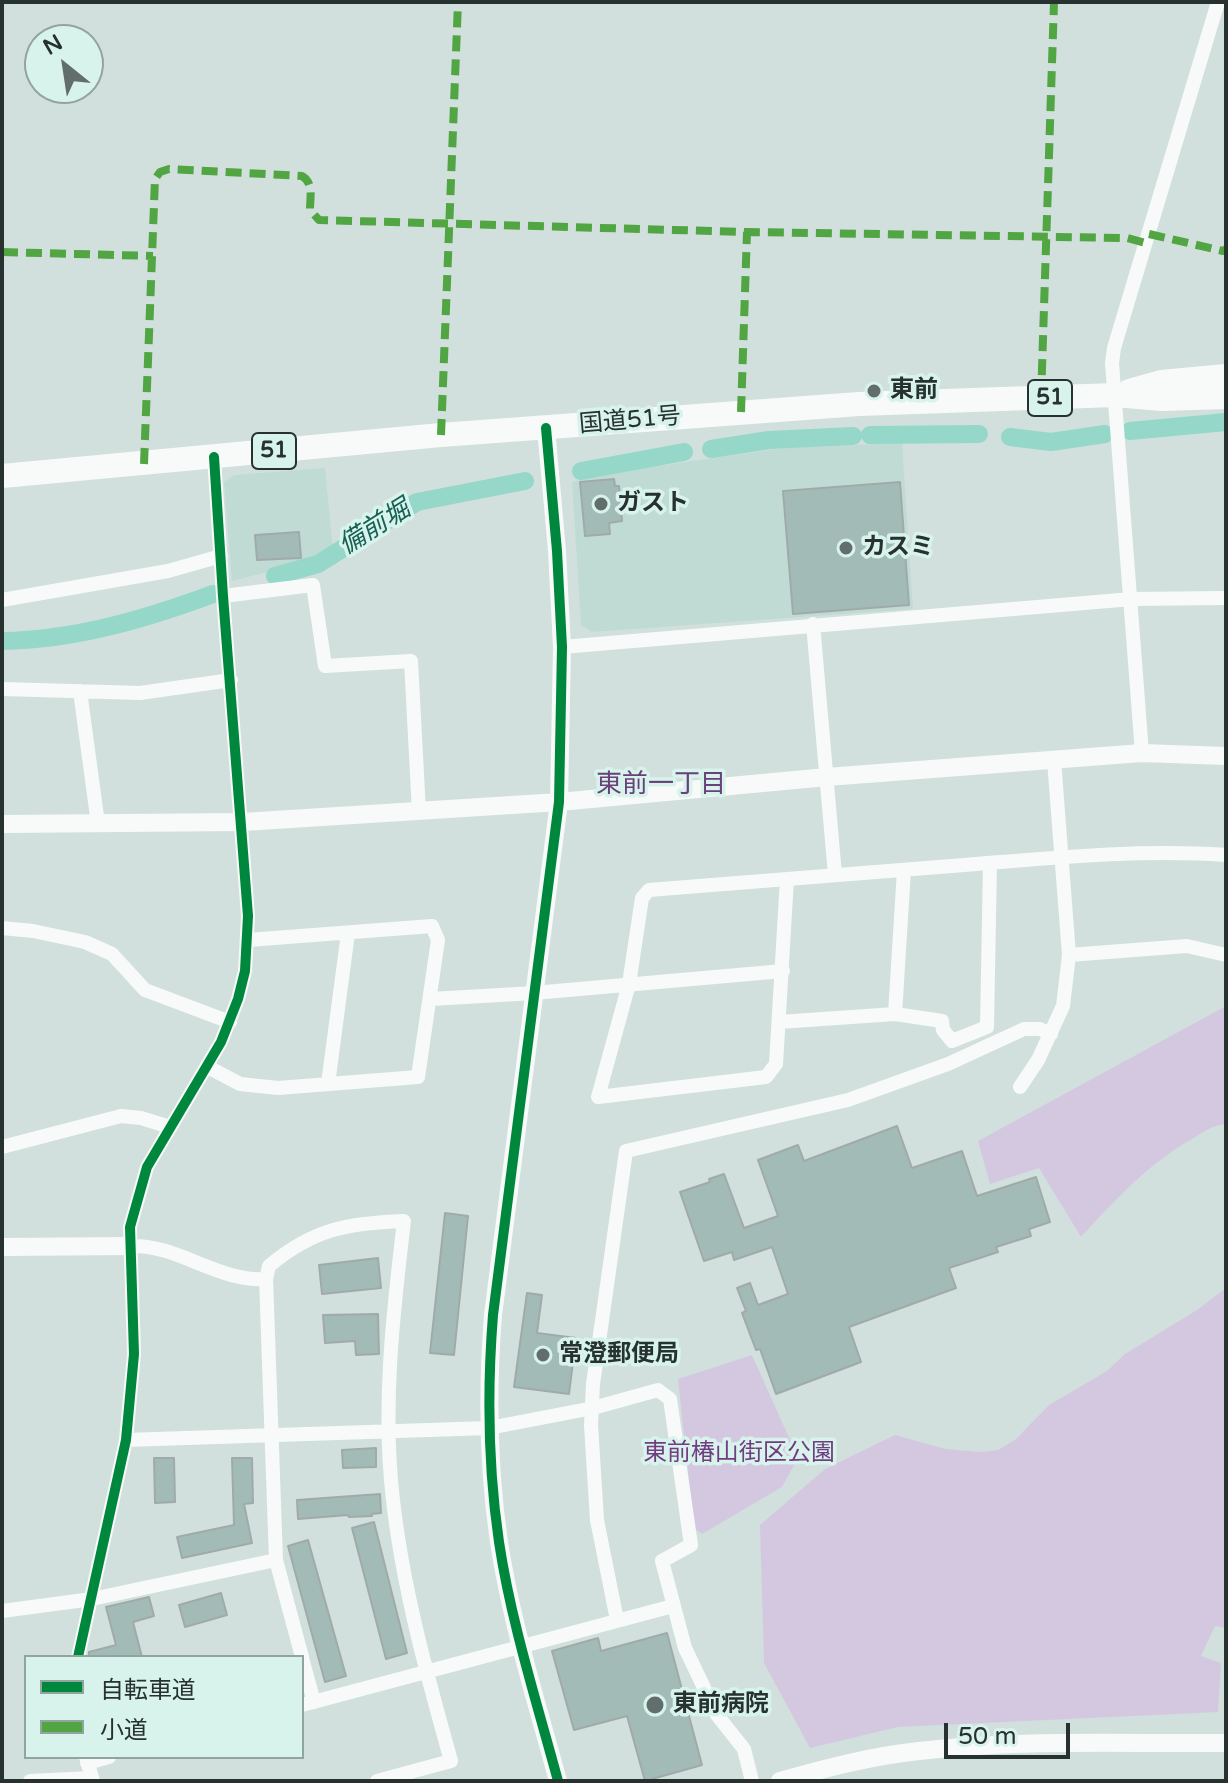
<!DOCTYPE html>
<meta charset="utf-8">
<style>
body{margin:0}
#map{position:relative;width:1228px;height:1783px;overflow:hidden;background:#d1e0dc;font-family:"Varela Round","Noto Sans JP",sans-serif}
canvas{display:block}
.frame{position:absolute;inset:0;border:4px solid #27312f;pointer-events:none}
.legend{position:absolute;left:24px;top:1655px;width:280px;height:104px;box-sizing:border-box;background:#d8f3ec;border:2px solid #91a5a0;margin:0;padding:10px 14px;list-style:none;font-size:24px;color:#27312f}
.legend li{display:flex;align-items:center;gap:16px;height:40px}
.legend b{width:40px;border:2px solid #91a5a0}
.north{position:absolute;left:24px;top:24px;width:80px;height:80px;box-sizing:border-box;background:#d8f3ec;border:2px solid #91a5a0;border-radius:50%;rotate:330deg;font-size:22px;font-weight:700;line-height:32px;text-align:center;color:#27312f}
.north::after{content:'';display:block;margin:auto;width:28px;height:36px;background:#626e6c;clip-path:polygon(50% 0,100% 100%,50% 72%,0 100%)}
.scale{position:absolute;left:944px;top:1723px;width:126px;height:36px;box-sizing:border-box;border:4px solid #27312f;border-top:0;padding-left:10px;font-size:24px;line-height:28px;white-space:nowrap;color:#27312f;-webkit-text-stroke:6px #d8f3ec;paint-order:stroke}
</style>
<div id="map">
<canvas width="1228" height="1783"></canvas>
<div class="frame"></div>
<ul class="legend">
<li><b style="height:10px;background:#00873e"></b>自転車道</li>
<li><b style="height:10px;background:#51a543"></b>小道</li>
</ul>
<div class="north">N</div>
<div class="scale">50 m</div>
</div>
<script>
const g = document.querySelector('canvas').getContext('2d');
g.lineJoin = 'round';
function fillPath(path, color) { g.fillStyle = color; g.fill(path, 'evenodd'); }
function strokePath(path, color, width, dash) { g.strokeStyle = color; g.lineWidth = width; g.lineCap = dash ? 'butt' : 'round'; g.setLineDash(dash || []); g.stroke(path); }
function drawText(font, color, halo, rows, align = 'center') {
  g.font = font + ' "Varela Round","Noto Sans JP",sans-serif'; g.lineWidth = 7; g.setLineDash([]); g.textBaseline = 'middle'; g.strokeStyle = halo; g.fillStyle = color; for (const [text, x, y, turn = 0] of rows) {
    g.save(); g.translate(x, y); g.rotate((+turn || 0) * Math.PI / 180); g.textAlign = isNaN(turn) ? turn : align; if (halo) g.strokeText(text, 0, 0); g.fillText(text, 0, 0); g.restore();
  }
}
const built = new Path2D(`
 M902 443 913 609 592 632 581 625 572 482 606 473 784 448Z
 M325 468 333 549 299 564 232 581 224 482 234 475Z`);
const green = new Path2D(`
 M1226 1006V1124C1213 1125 1203 1132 1192 1139 1148 1164 1115 1200 1081 1237L1039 1168 990 1184 978 1141Z
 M1226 1288V1628L1215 1626 1201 1656 1221 1663 1218 1712 898 1727 810 1748 764 1663 760 1525 825 1469 895 1435 946 1449 981 1452 998 1450 1016 1439 1049 1405 1107 1371 1125 1354 1197 1310Z
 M752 1355 798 1458 782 1487 702 1534 694 1528 678 1379Z`);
const canal = new Path2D(`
 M1130 431 1226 422
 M870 435 979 434
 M1010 437 1051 442 1105 434
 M711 449 769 440 853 436
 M581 471 684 452
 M275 576 318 564 417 502 525 481
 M2 641C74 640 146 619 213 594`);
const building = new Path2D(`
 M614 479 615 486H619L622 521 609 523 610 534 585 536 580 482Z
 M900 482 909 605 793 614 783 491Z
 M299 532 301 558 257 560 255 535Z
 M897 1126 912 1168 962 1151 977 1196 1036 1177 1050 1222 1029 1229 1031 1236 996 1247 998 1252 949 1268 956 1288 849 1327 861 1362 776 1394 760 1349 756 1350 742 1313 746 1311 737 1288 750 1283 758 1305 788 1294 772 1247 734 1260 732 1252 704 1261 680 1192 710 1182 709 1179 724 1174 744 1228 778 1216 758 1160 798 1145 804 1161Z
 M445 1213 468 1216 454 1355 430 1353Z
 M378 1258 381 1288 322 1294 319 1265Z
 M527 1293 542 1295 537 1333 576 1338 569 1394 514 1387Z
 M378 1314 379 1354 356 1355 355 1341 325 1343 323 1315Z
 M376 1448V1467L343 1468 342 1450Z
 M154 1458H174L175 1502 155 1503Z
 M232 1458H252L253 1503 244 1504 252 1543 182 1558 177 1537 234 1525Z
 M380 1494 381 1513 372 1514V1516L349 1517 348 1515 298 1519 297 1500Z
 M374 1522 407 1653 386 1659 352 1528Z
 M308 1540 346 1676 325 1682 288 1546Z
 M221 1593 227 1615 185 1627 179 1605Z
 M149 1597 154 1616 133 1622 142 1657H89V1652L116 1645 106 1607Z
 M667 1633 702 1765 645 1781 627 1716 574 1730 552 1651 598 1638 601 1651Z`);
const street = new Path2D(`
 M223 596 313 585 325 666 411 661 419 812
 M2 600 168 571 221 556
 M813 624 835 875
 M562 647 1132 599 1226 598
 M2 689 140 693 231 680
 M80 691 98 824
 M1142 753 1112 363 1114 348 1218 2
 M787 879 776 1064 766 1077 598 1097 629 984 642 898 649 890C754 882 859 873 964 865 1051 858 1139 849 1226 855
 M2 928 33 931 85 942 112 954 145 990 230 1022
 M1069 955 1187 946 1226 955
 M431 999 534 993 783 971
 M895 1014 904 870
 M779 1022 895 1014 942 1021 943 1030 952 1041 987 1027 990 863
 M208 1067 240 1084 278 1088 418 1077 438 940 432 926 248 940
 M328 1084 348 933
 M1020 1087 1038 1060 1063 1006 1069 955 1054 760
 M2 1147 121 1116 141 1118 170 1127
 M130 1246C178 1244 217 1282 266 1279
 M126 1440 489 1428 593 1408 658 1390 670 1399 691 1545 662 1561 685 1648 717 1715 744 1749 752 1781
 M2 1611 92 1599 276 1560
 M617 1620 597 1520 591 1425 593 1384 626 1151 848 1100 948 1064 1024 1029H1040L1051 1034
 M78 1657 126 1440 134 1354 130 1227 147 1167 221 1042 238 999 245 971 248 916 223 596 214 457
 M302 1657 276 1560 266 1279 269 1266C313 1229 348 1223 404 1221 393 1313 382 1408 393 1500 403 1589 427 1675 451 1761L377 1781
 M302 1658 314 1702
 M302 1705 673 1606
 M86 1757 93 1781
 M87 1763 109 1757
 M30 1781 92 1778`);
const secondary = new Path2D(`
 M546 428 557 551 562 647 559 802 493 1315C487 1391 488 1467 499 1542 511 1622 537 1703 558 1781
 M2 824 243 822 559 802 827 777 1142 753 1226 756
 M2 1247 130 1246
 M780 1781C826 1768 872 1756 919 1751 1020 1739 1124 1744 1226 1743`);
const highway = new Path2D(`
 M1129 391 1161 382 1226 376
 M2 476 441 435 859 404 1115 395 1162 399 1226 397`);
const quiet = new Path2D(`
 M1149 234 1223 251 1226 249
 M2 252 153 256
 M1041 399 1054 2
 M741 412 747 232
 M441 435 458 2
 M144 464 155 179 160 172 169 169 302 176C314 183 310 197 310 210L319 220 747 232 1127 238 1146 243`);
const cycleway = new Path2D(`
 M546 428 557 551 562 647 559 802 493 1315C487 1391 488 1467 499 1542 511 1622 537 1703 558 1781
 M78 1657 126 1440 134 1354 130 1227 147 1167 221 1042 238 999 245 971 248 916 223 596 214 457`);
const markers = [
 [874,391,8,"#626e6c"],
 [601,504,8,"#626e6c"],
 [846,548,8,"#626e6c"],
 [543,1355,8,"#626e6c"],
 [655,1705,10,"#626e6c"]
];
const shields = [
 [1050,398,44],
 [274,451,44]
];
const shieldNames = [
 ["51",1050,398],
 ["51",274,451]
];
const poiNames = [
 ["東前",890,391],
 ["ガスト",617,504],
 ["カスミ",862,548],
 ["常澄郵便局",559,1355],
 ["東前病院",673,1705]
];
const streetNames = [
 ["国道51号",630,421,-5]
];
const parkNames = [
 ["東前椿山街区公園",739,1454]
];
const waterNames = [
 ["備前堀",375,528,-32]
];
const neighbourhoodNames = [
 ["東前一丁目",661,785]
];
fillPath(built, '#c0dbd4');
fillPath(green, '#d4c8e0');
strokePath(canal, '#95d7c9', 18);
fillPath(building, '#a3bbb6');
strokePath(building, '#a0aba8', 2);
strokePath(street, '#f8fafa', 14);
strokePath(secondary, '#f8fafa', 18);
strokePath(highway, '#f8fafa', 24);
strokePath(quiet, '#51a543', 8, [16, 8]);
strokePath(cycleway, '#00873e', 10);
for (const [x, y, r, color] of markers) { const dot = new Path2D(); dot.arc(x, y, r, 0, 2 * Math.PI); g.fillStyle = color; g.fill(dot); strokePath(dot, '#d8f3ec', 3); }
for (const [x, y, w] of shields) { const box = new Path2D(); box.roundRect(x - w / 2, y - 18, w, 36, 6); g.fillStyle = '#d8f3ec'; g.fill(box); strokePath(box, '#27312f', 2); }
drawText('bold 22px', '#27312f', null, shieldNames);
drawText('bold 24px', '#27312f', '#d8f3ec', poiNames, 'left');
drawText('24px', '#27312f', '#d8f3ec', streetNames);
drawText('24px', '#703d81', '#d8f3ec', parkNames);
drawText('italic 26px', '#176054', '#d8f3ec', waterNames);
drawText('26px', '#694078', '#d8f3ec', neighbourhoodNames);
</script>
